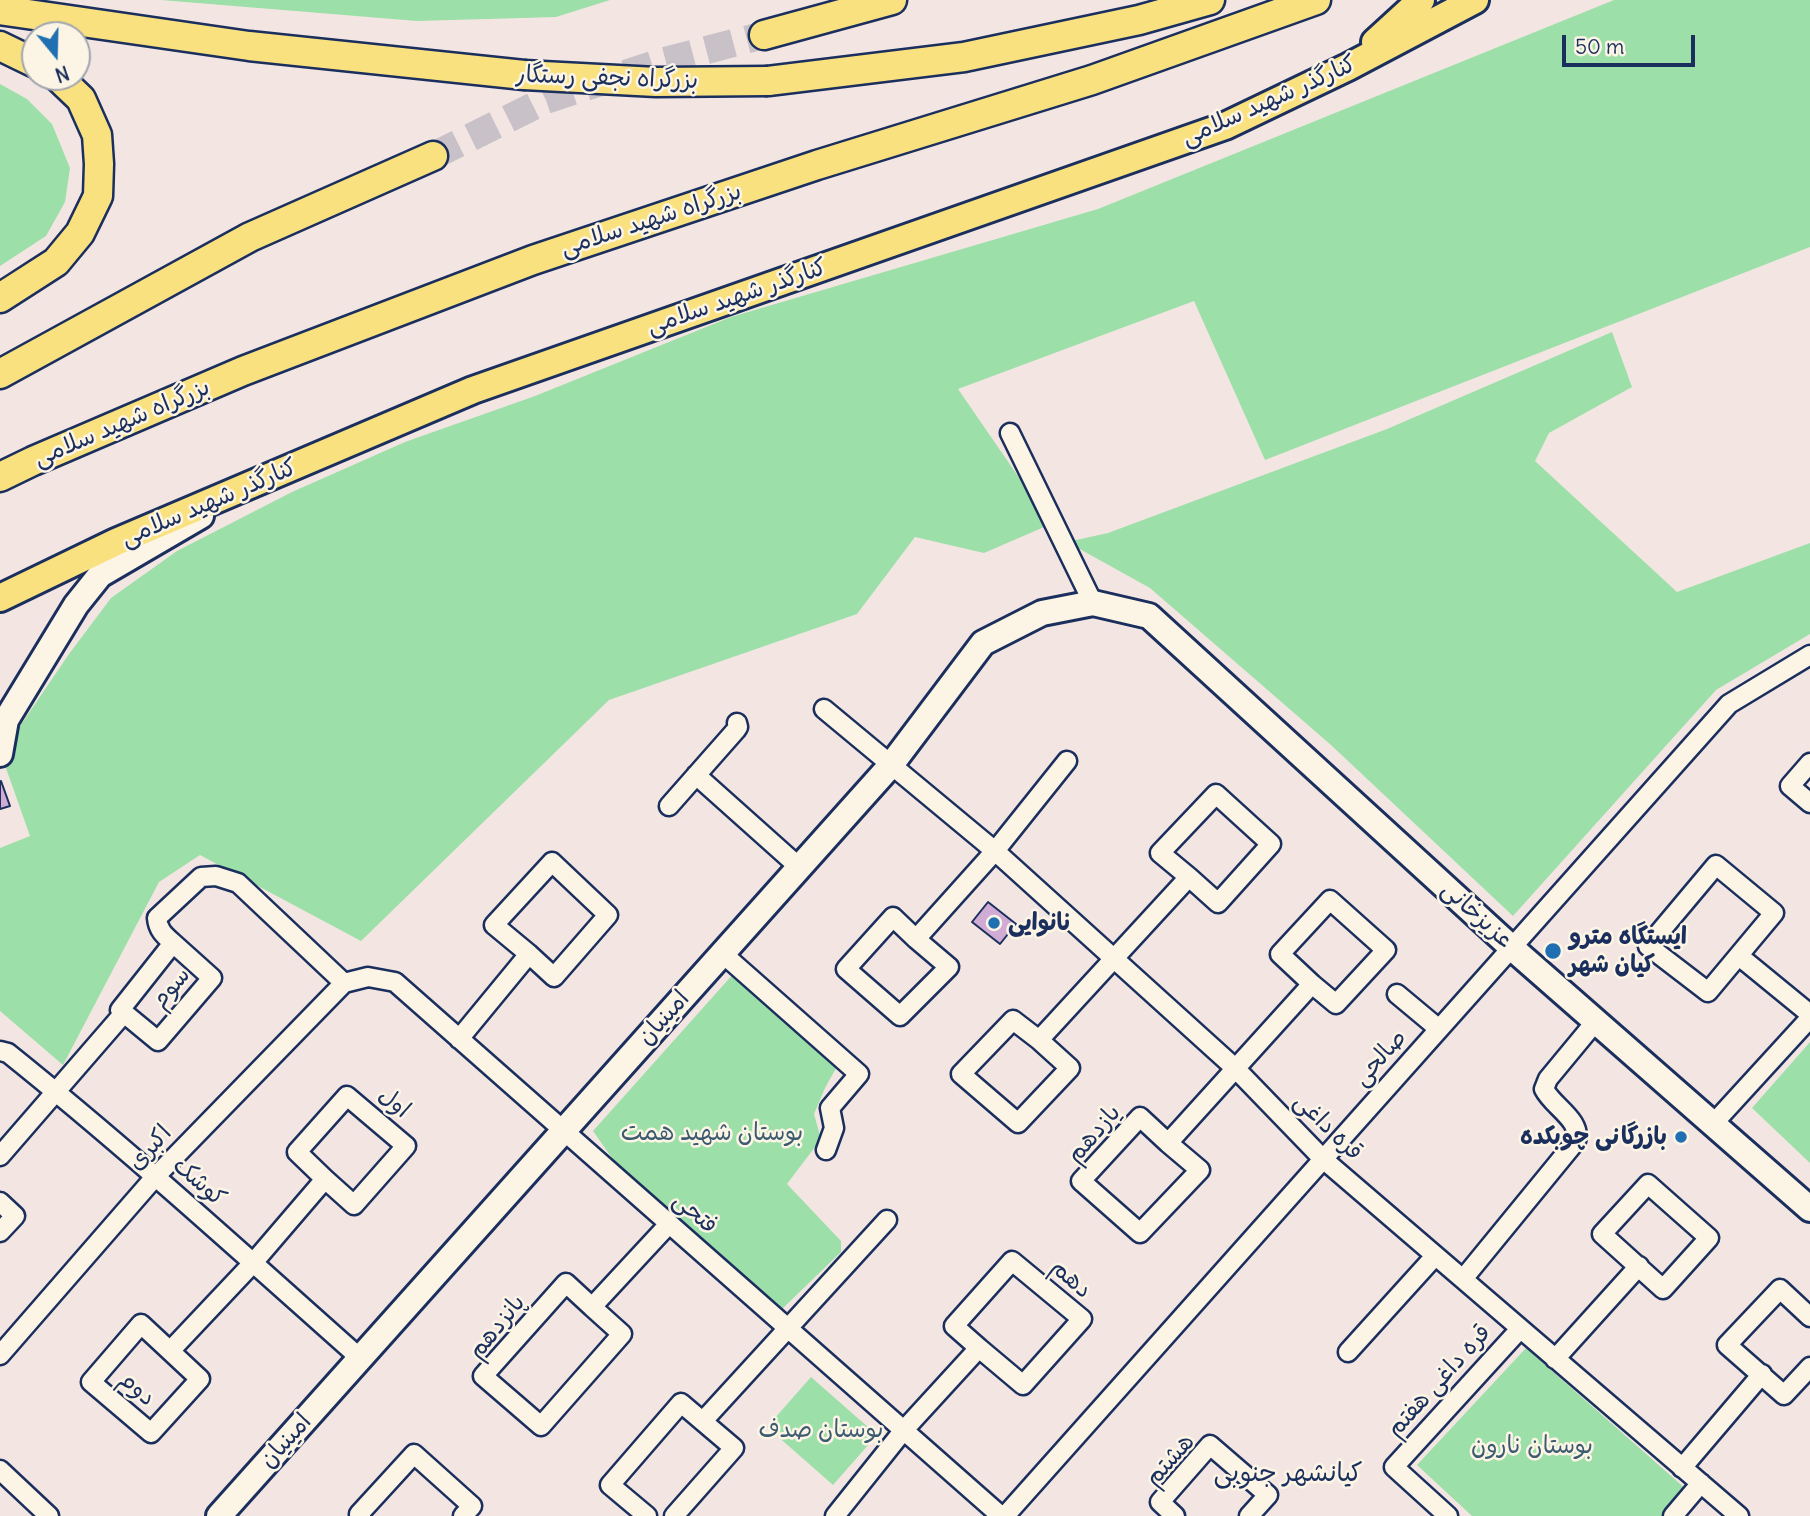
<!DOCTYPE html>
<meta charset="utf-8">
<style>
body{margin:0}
#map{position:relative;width:1810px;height:1516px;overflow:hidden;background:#f3e6e2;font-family:Delius,sans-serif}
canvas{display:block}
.north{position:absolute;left:21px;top:21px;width:70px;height:70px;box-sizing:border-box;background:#fcf5e5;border:2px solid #a2a6af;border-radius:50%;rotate:161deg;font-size:19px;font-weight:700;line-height:28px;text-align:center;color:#1b2f5e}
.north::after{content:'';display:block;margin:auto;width:24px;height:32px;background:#1f6fb2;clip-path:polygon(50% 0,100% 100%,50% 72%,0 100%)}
.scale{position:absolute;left:1562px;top:35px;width:133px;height:32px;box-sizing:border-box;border:4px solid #1b2f5e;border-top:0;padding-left:9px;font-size:21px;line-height:24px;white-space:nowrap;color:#1b2f5e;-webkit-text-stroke:5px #fcf5e5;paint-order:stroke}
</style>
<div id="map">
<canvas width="1810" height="1516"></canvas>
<div class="north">N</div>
<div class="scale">50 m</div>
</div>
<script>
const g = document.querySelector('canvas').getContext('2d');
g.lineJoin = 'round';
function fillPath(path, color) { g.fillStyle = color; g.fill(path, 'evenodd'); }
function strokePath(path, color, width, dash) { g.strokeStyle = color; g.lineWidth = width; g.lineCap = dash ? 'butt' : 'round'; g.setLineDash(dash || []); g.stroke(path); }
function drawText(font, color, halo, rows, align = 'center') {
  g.font = font + ' Delius,"Playpen Sans Arabic",sans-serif'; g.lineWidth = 5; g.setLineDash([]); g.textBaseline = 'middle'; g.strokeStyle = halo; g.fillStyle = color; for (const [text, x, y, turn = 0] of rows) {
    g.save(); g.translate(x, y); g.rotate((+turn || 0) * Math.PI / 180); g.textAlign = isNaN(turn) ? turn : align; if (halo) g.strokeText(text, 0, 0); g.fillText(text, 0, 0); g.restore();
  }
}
const green = new Path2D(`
 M161 0H610L556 17 417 21Z
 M1614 0H1810V247L1265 460 1194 301 958 389 1051 524 984 553 915 537 857 614 609 700 361 941 200 855 159 882 63 1065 0 1011V848L30 836 1 754 69 654 111 598 177 551 292 492 405 442 535 396 731 317 1098 209Z
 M0 84 27 99 52 124 70 168 65 202 46 236 0 266Z
 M1612 332 1632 387 1549 433 1535 461 1677 592 1810 543V634L1716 690 1513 916 1331 745 1150 588 1067 542 1108 533 1387 429Z
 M735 972 839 1063 825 1088 814 1114 821 1139 787 1184 841 1241V1252L780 1311 624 1175 593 1131Z
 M1810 1042V1163L1752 1108Z
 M1526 1348 1687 1490 1663 1516H1472L1417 1465Z
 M811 1377 877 1435 833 1485 767 1427Z`);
const building = new Path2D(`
 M1 781 10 806 0 809V782Z
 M988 902 1016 924 1000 944 972 922Z`);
const trunkTunnel = new Path2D(`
 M433 156 546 100 665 61 764 35`);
const minor = new Path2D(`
 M1010 433 1093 603
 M824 709 995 851 1235 1068 1323 1159 1739 1516
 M1810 763 1790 786 1810 803
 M696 775 799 867
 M669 806 736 730 738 727 737 723
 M1716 865 1774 913 1708 992 1648 946Z
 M916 939 893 917 846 969 900 1016 949 967 916 939 995 851 1067 761
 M173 943C164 935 158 930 157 918L201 877 216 876 238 883 344 983
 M722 953 859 1074 830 1108 834 1128 826 1150
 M1739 956 1810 1014
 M344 983 368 977 395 982 1001 1516
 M1397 994 1439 1029
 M459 1039 529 954 554 977 608 915 552 862 494 925 529 954
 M1039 1040 1013 1020 961 1074 1018 1123 1070 1068 1039 1040 1189 877 1218 903 1271 844 1216 794 1160 853 1189 877
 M0 1051 8 1053C129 1150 244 1255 360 1358
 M1713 1124 1810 1018
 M1168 1143 1140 1117 1081 1181 1140 1233 1200 1170 1168 1143 1312 984 1336 1004 1386 950 1330 900 1280 954 1312 984
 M0 1156 124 1013 158 1041 212 978 173 943 120 1010 124 1013
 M1648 1184 1709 1238 1663 1289 1602 1234Z
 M0 1202 15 1216 0 1232
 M1463 1279 1576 1141C1582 1120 1553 1107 1544 1089L1548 1079 1596 1021
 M592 1307 566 1283 483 1376 541 1426 622 1334 592 1307 669 1224
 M1810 1317 1780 1289 1727 1345 1784 1395 1810 1367
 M170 1351 141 1324 91 1382 151 1433 200 1379 170 1351 253 1263 325 1179 354 1205 406 1146 347 1096 297 1152 325 1179
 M1348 1352 1435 1256
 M0 1355 155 1177 344 983
 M1555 1359 1639 1266
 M703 1421 887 1220
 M1682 1468 1762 1374
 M0 1470 49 1516
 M361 1516 359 1514 414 1454 472 1506 463 1516
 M647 1516 610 1485 681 1403 734 1448 674 1516
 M835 1516 903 1431 979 1348 1023 1385 1082 1319 1012 1261 954 1326 979 1348
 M1005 1516 1729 704 1810 655
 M1175 1516 1160 1502 1210 1445 1268 1495 1249 1516
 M1448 1516 1394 1467 1520 1329
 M1673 1516 1701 1483`);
const secondary = new Path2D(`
 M0 754 6 720 76 605 100 575 201 516
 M219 1516 891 765 983 643 1042 613 1093 603 1149 616 1512 948 1810 1209`);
const primary = new Path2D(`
 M1375 42 1421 0
 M0 598 116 542 473 390 1225 126 1348 67 1475 0`);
const trunk = new Path2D(`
 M0 10 249 46 524 75
 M764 35 892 0
 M0 46 35 63
 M768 81 964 57 1139 20 1210 0
 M0 298 56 262 80 233 98 196 99 164 97 135 81 99 58 77
 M0 374 250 237 433 156
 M0 477 33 461 243 371 533 260 817 165 1092 80 1316 0`);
const trunkBridge = new Path2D(`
 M524 75 656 82 768 81`);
const markers = [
 [994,923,7,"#1f6fb2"],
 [1553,951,9,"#1f6fb2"],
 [1681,1137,7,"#1f6fb2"]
];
const streetNames = [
 ["بزرگراه نجفی رستگار",607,78,2],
 ["کنارگذر شهید سلامی",1269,101,-24],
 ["بزرگراه شهید سلامی",651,220,-18],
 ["کنارگذر شهید سلامی",737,297,-19],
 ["بزرگراه شهید سلامی",122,423,-23],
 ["کنارگذر شهید سلامی",209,503,-23],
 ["عزیزخانی",1477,915,42],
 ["سوم",171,988,-50],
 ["امینیان",664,1018,-48],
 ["صالحی",1380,1058,-48],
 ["اول",394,1103,40],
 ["قره داغی",1328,1127,44],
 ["یازدهم",1094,1134,-49],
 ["اکبری",150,1148,-47],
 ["کوشک",199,1182,41],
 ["فتحی",695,1213,41],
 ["دهم",1071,1279,41],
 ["پانزدهم",497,1327,-51],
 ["قره داغی هفتم",1439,1381,-48],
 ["دوم",137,1389,41],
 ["امینیان",286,1441,-48],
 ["هشتم",1170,1460,-48]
];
const poiNames = [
 ["نانوایی",1008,923],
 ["ایستگاه مترو",1569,937],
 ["کیان شهر",1569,965],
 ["بازرگانی چوبکده",1667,1137,"right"]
];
const parkNames = [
 ["بوستان شهید همت",712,1133],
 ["بوستان صدف",821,1430],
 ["بوستان نارون",1532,1446]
];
const neighbourhoodNames = [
 ["کیانشهر جنوبی",1288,1474]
];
fillPath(green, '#9ddfa9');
fillPath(building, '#d0abd4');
strokePath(building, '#1b2f5e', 2);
strokePath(trunkTunnel, '#c8c1c8', 28, [28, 14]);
strokePath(minor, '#1b2f5e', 23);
strokePath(secondary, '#1b2f5e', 30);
strokePath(primary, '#1b2f5e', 32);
strokePath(trunk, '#1b2f5e', 33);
strokePath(minor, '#fcf5e5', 18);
strokePath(secondary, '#fcf5e5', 24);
strokePath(primary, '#fae180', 26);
strokePath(trunk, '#fae180', 28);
strokePath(trunkBridge, '#1b2f5e', 33, []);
strokePath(trunkBridge, '#fae180', 28);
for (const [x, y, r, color] of markers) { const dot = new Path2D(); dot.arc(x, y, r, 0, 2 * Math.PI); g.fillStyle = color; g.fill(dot); strokePath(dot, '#fcf5e5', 2.5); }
drawText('24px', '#1b2f5e', '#fcf5e5', streetNames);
drawText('bold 24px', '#1b2f5e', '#fcf5e5', poiNames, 'left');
drawText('24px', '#3c5b71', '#fcf5e5', parkNames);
drawText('26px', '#1b2f5e', '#fcf5e5', neighbourhoodNames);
</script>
